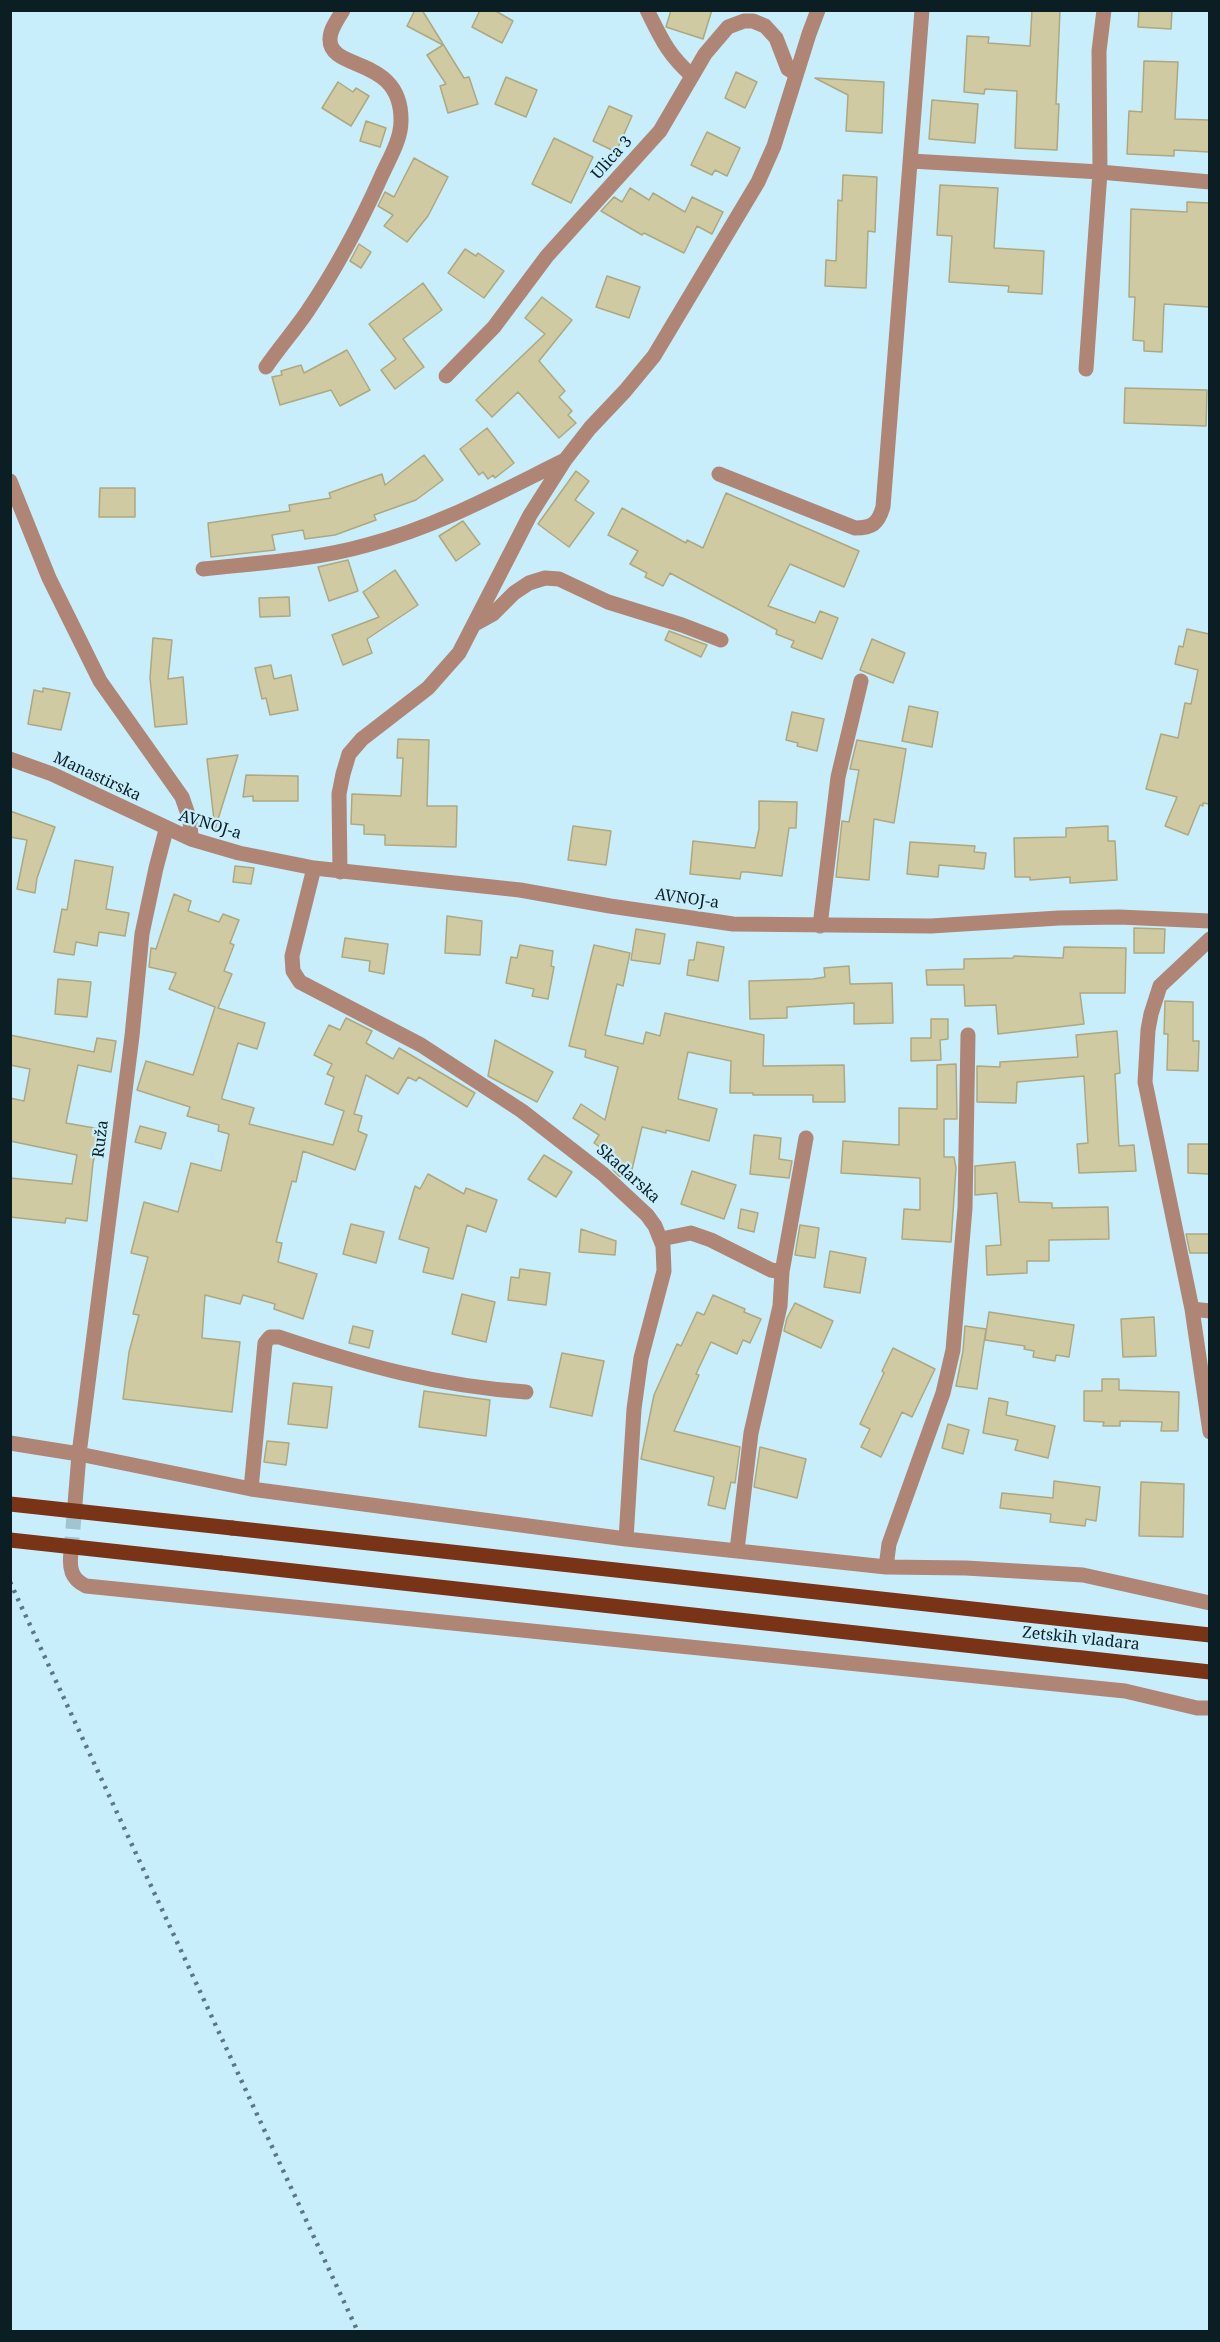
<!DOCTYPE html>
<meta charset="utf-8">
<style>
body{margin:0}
#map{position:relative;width:1220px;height:2342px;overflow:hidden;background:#c8eefc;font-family:"Noto Serif",serif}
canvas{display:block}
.frame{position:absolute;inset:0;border:12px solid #0b1e24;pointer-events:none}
</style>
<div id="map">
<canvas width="1220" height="2342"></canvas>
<div class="frame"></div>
</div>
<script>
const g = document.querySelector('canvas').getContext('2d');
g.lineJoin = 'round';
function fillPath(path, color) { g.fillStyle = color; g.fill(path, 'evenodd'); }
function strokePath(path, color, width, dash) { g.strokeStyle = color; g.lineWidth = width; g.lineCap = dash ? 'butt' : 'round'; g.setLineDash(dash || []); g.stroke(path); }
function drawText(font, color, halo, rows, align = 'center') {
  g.font = font + ' "Noto Serif",serif'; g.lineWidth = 4.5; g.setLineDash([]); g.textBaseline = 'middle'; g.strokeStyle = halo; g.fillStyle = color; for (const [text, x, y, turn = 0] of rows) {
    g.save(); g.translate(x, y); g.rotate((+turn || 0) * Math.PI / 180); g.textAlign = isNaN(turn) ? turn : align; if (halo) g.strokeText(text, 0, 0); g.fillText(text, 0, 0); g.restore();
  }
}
const building = new Path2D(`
 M415 10H422L464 78 469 77 478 104 448 113 440 86 446 84 427 55 443 45 407 26Z
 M480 10H494L513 21 502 43 472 27Z
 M671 10H712L703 39 666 27Z
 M1032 10H1060L1056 104H1059L1057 150 1015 148 1017 91 985 89 984 94 964 92 967 36 989 37 988 43 1030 46Z
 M1139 10H1172L1171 29 1138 27Z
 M1144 61 1178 62 1175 119 1209 120V152L1174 150V156L1127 154 1129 111 1142 112Z
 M736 72 757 82 745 108 725 98Z
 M506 77 537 90 526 117 495 104Z
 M815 78 884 82 882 133 846 131 848 95Z
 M338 82 353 92 356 88 369 96 351 126 322 108Z
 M932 100 978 104 975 143 929 139Z
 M609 106 632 116 616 152 593 141Z
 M366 121 386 128 380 147 360 141Z
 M707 132 740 148 727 176 715 170 712 175 691 165Z
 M554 138 593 157 571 203 532 184Z
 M414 158 448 177 428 216 407 242 384 226 393 215 378 206 385 192 394 197Z
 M843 175 877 177 875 232 868 231 866 288 825 286 826 260 836 261 838 200 842 201Z
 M940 185 998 188 994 248 1044 251 1042 294 1008 292 1009 286 949 282 952 236 937 235Z
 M630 188 649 200 653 193 685 212 692 197 723 212 712 234 697 226 684 253 644 233 642 235 601 211 614 197 622 202Z
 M1187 202 1209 203V307L1164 304 1162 352 1144 351V341L1133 340 1135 297H1129L1131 209 1187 212Z
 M359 244 371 252 361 268 350 261Z
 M465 249 476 256 478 253 504 271 484 298 448 273Z
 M607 276 640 287 629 318 596 307Z
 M423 283 442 310 403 339 424 367 395 389 381 370 396 359 369 324Z
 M542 297 572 320 539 361 565 391 559 397 572 411 568 415 576 423 559 438 518 392 492 417 476 400 545 334 525 318Z
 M347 350 370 390 340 406 331 390 280 405 272 377 282 375 281 371 301 365 304 373Z
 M1125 388 1207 390 1206 426 1124 423Z
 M487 428 514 463 495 478 493 475 488 479 483 472 479 475 460 449Z
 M424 455 443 480 416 500 374 515 376 520 335 535 305 539 303 530 272 535 275 550 211 557 208 523 290 511 289 505 331 498 329 493 382 474 385 485Z
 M576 471 589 481 575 500 594 513 569 547 538 524Z
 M100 488H135V517H99Z
 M726 493 859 551 844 587 790 564 768 606 815 623 820 611 838 618 822 659 791 647 794 641 776 634 777 630 670 573 663 586 645 577 647 573 630 564 638 551 608 535 622 508 686 543 687 540 703 548Z
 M463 521 480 544 456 561 439 536Z
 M348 560 358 591 329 601 318 567Z
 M395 570 418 605 367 639 372 653 343 665 332 635 379 617 363 592Z
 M289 597 290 616 260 617 259 598Z
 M1187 629 1209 634V804L1203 803V806L1200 805 1188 835 1165 826 1177 797 1146 789 1161 734 1178 738 1185 703 1191 704 1198 670 1175 664 1179 646 1183 647Z
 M669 631 707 645 701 657 665 640Z
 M153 638 172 640 168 679 183 677 187 724 155 727 150 678Z
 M872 639 905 653 893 683 860 670Z
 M271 665 274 679 291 675 298 710 270 715 266 698 262 699 255 668Z
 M43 688 70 693 61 730 28 724 34 690 43 692Z
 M909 706 938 712 932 747 902 741Z
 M792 712 824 719 817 751 797 746 798 743 786 740Z
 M398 739 429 740 427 806H457L456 847 385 845V835L364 834V825L351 824 352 794 401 796 403 758H397Z
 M857 740 906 749 894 823 874 819 869 880 836 877 842 821 849 822 859 770 850 769Z
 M238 755 215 829 207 759Z
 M246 775 298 776V801H253V796L243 797Z
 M759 801 797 802 796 828H789L782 876 747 872H741L740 879 690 874 693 841 755 848 759 829Z
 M10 811 55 827 37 878 35 893 17 889 27 840 10 837Z
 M573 826 611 831 606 865 568 860Z
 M1108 826V841H1115L1117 880 1070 883V877L1030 880V877H1015L1014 838 1066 837V828Z
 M910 842 975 846 974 852 986 853 984 869 939 865 938 877 907 874Z
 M75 860 113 867 106 909 129 913 125 936 99 932 97 946 76 942 74 955 54 952 62 909 67 910Z
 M235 866 254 868 251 884 233 882Z
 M174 894 191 901 188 911 219 922 223 914 239 920 230 943 234 945 224 971 232 974 218 1008 265 1023 257 1049 238 1043 222 1097V1099L254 1108 249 1124 333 1145 344 1111 325 1104 334 1077 327 1074 332 1064 314 1055 329 1025 340 1030 346 1018 372 1031 366 1043 393 1059 399 1048 475 1093 467 1107 419 1077 416 1081 408 1077 398 1094 366 1075 354 1114 362 1116 358 1131 367 1135 355 1170 303 1151 296 1182 292 1181 276 1242 282 1243 278 1262 317 1274 303 1319 274 1309 275 1304 243 1295 240 1304 205 1295 202 1338 240 1342 232 1412 123 1399 129 1352 139 1315 133 1314 148 1257 131 1253 144 1202 178 1212 191 1163 221 1171 229 1134 218 1131 219 1125 187 1116 190 1107 137 1090 146 1061 193 1075 215 1007 169 989 176 973 149 967 151 948 156 949Z
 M447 916 482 921 480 955 445 953Z
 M1134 928 1165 929 1164 953H1134Z
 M636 929 665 934 660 964 631 960Z
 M345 938 388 944 384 974 369 971 370 961 342 957Z
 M697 942 724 947 718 981 687 975 689 960H694Z
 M520 945 553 951 551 966 554 967 548 999 532 996 534 989 506 983 511 957 517 958Z
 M594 945 630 953 623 986 617 984 605 1035 643 1044 646 1032 660 1036 665 1013 764 1035 763 1066 844 1065 845 1102H813V1095H753V1093H730L731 1061 688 1052 678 1099 717 1109 709 1141 666 1130V1133L642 1127 630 1178 619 1176 613 1170 616 1158 594 1143 599 1135 573 1118 581 1104 605 1120 618 1067 585 1057 586 1050 569 1046Z
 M1064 947 1126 948 1125 993H1080L1084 1024 998 1034 996 1005 965 1006 964 985H927L926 970 964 969V959L1013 958 1014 956 1063 958Z
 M849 966 850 984 892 983 893 1023 854 1024V1003L787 1007V1018L750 1019 749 981 813 979 825 977 824 968Z
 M58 979 91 982 87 1017 55 1014Z
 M1165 1001 1193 1002V1041H1199L1198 1071 1167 1070 1168 1034H1164Z
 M931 1019H948V1039L940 1040 941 1060 911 1061V1038H931Z
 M1117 1031 1120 1073 1115 1074 1119 1146 1134 1145 1136 1171 1079 1173 1077 1144 1088 1143 1084 1076 1017 1082 1016 1103 977 1102V1066L1000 1067V1062L1078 1057 1076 1035Z
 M10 1035 94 1052 97 1038 116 1041 111 1072 78 1065 66 1123 100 1129 93 1163 87 1221 66 1218 65 1223 10 1217V1178L72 1184 77 1155 10 1141V1098L24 1101 30 1069 10 1065Z
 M495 1040 553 1072 537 1102 488 1076Z
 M956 1064 957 1119H944V1157H954L956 1168 951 1242 902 1239 904 1209 920 1210V1178L841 1173 843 1141 899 1145V1108L937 1109V1065Z
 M140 1126 166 1133 161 1149 135 1142Z
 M754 1135 781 1138 779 1159 792 1161 789 1178 750 1174Z
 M1188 1144H1209V1174L1188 1173Z
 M544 1155 572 1172 556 1197 528 1179Z
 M1015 1162 1019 1202 1052 1203V1208L1108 1207 1109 1239 1049 1240V1261H1027V1273L987 1275 986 1246 1001 1245 997 1193 975 1195V1166Z
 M692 1171 736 1185 724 1219 681 1204Z
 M428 1174 464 1194 466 1188 497 1200 486 1232 467 1225 453 1279 423 1272 429 1248 399 1239 415 1186 420 1189Z
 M741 1209 758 1213 754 1232 738 1228Z
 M351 1224 384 1232 376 1263 343 1254Z
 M800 1225 819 1228 815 1258 795 1255Z
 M581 1229 616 1241 615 1255 579 1252Z
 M1186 1234H1209V1253H1190Z
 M830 1251 866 1258 860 1293 824 1287Z
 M520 1269 550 1273 546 1305 508 1300 511 1277 519 1278Z
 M462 1294 495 1302 486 1342 452 1334Z
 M713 1295 745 1309 744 1312 761 1319 750 1343 743 1340 737 1354 711 1342 696 1374 699 1375 674 1431 740 1447 735 1483 731 1482 725 1509 708 1505 714 1477 641 1459 654 1395 677 1344 681 1346 697 1312 704 1315Z
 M795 1303 833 1321 821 1348 784 1331 787 1318Z
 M989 1312 1074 1325 1069 1357 1056 1355 1055 1361 1033 1357 1034 1351 1024 1349 1025 1346 985 1340Z
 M1154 1317 1156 1356 1123 1357 1121 1319Z
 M353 1326 373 1331 369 1348 349 1343Z
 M965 1326 986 1329 977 1389 956 1386 963 1351Z
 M893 1348 935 1369 912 1417 902 1412 881 1457 861 1447 870 1429 860 1424 884 1373 882 1371Z
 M562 1353 604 1361 592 1416 550 1407Z
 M1102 1379H1119V1390L1179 1392 1178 1431H1161L1162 1422 1120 1421V1426H1103L1104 1422 1084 1421V1391H1102Z
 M293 1383 332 1387 327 1428 288 1424Z
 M424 1391 490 1400 486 1436 419 1427Z
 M989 1398 1008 1402 1006 1415 1055 1426 1048 1458 1015 1450 1018 1440 983 1433Z
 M948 1424 969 1430 963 1454 942 1448Z
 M267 1441 289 1443 286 1465 264 1462Z
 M760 1447 806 1459 797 1498 754 1487Z
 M1054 1481 1100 1487 1096 1521 1086 1519 1085 1526 1050 1522 1051 1514 1000 1508 1002 1493 1053 1498Z
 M1141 1482 1184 1484 1183 1537 1139 1536Z`);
const streetTunnel = new Path2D(`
 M71 1552 75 1504`);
const street = new Path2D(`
 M647 10C662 40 667 53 692 76
 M911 161 1100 172 1210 182
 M266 367C279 348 294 331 307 312 336 269 360 224 381 177 389 159 401 140 401 121 402 55 329 72 330 39 330 29 338 19 343 10
 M1086 369 1100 172 1099 51 1104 10
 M446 376 494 327 547 256 660 131 705 54 728 27 744 21H753L765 26 776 38 788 69 796 74
 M719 474 855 528C872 528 878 524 883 507L922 10
 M10 481 49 578 100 681 182 797 190 820 191 839
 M203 569C258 563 314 560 367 545 437 527 500 492 565 460
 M475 624 493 614 514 593 529 583 545 578 559 579 608 602 682 625 721 640
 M10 759 52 774 191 839 239 853 314 868 520 890 610 906 733 924 931 926 1059 918 1119 917 1210 921
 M314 868 292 956 293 971 300 982 421 1045 522 1111 603 1174 647 1215 655 1226 663 1246 664 1271 641 1358 634 1409 626 1539
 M340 872 339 794 343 774 349 754 362 739 428 688 459 653 530 515 565 460 590 428 625 391 654 356 758 182 774 146 809 34 818 10
 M820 926 838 777 861 681
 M1210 939 1160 986 1151 1014 1148 1030 1145 1082 1192 1309 1210 1432
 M661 1239 691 1233 711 1240 771 1270 782 1272
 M1192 1309 1210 1311
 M10 1443 79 1454 251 1489 626 1539 886 1567 966 1568 1083 1575 1210 1603
 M251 1489 265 1343 270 1337H279C362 1365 438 1386 526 1392
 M75 1504 79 1454 132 1036 142 934 156 868 166 830
 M737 1550 751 1433 780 1306 782 1272 806 1138
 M71 1552C69 1568 71 1579 86 1586L1125 1691 1197 1708H1210
 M886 1567 889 1544 943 1393 953 1350 965 1208 968 1035`);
const primary = new Path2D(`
 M232 1528 1210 1635
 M221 1563 1210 1672`);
const rail = new Path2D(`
 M10 1582 358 2332`);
const primaryBridge = new Path2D(`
 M10 1504 232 1528
 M10 1540 221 1563`);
const streetNames = [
 ["Ulica 3",612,158,-48],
 ["Manastirska",97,777,25],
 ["AVNOJ-a",210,825,17],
 ["AVNOJ-a",687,899,8],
 ["Ruža",101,1139,-83],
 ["Skadarska",628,1174,42],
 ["Zetskih vladara",1081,1639,6]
];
fillPath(building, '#d0caa2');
strokePath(building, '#ada880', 1.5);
strokePath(streetTunnel, '#a2c4d1', 15, [15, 8]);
strokePath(street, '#af8676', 15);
strokePath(primary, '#793316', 15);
strokePath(rail, '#5c7780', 4.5, [3, 6]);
strokePath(primaryBridge, '#793316', 15);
drawText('16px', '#0b1e24', '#c8eefc', streetNames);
</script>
